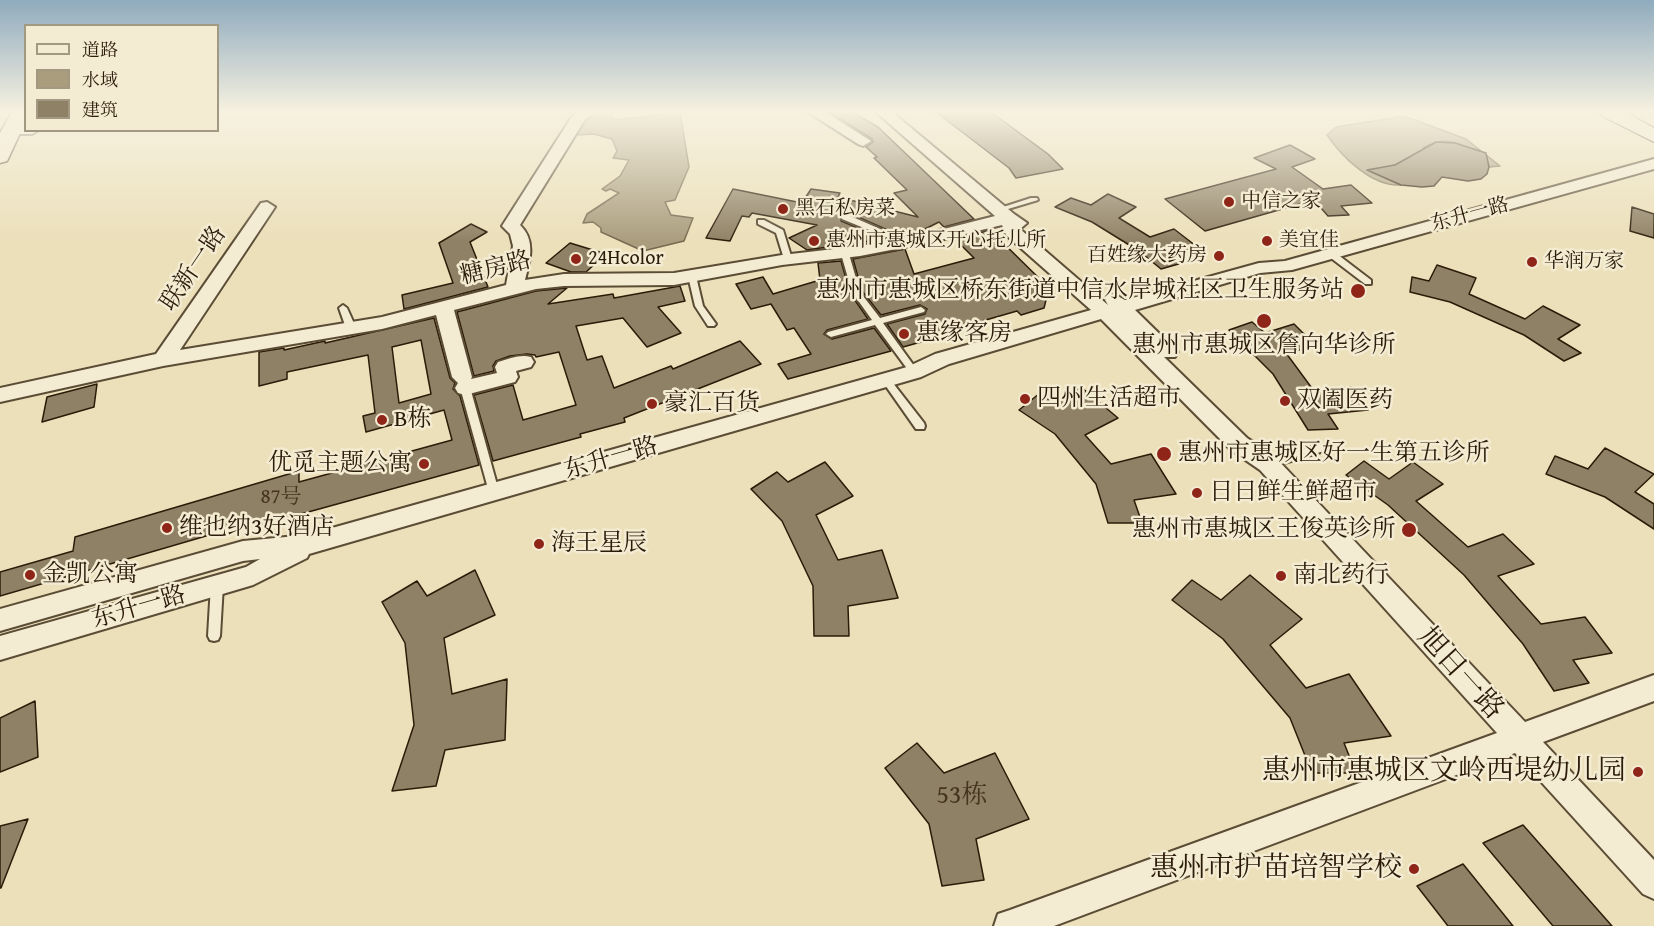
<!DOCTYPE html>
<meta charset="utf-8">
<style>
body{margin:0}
#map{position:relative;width:1654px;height:926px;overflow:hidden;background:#ece0ba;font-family:"Gentium Book Plus","Noto Serif SC",serif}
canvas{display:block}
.legend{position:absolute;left:24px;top:24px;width:195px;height:108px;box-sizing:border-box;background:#f3ebd2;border:2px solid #a39882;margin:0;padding:8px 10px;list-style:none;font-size:18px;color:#2b1b09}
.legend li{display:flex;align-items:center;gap:12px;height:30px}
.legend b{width:30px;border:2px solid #a39882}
</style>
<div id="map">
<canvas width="1654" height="926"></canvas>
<ul class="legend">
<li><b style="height:8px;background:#f3ebd2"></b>道路</li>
<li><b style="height:16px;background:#aa9d7e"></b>水域</li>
<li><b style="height:16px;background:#8f8165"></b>建筑</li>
</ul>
</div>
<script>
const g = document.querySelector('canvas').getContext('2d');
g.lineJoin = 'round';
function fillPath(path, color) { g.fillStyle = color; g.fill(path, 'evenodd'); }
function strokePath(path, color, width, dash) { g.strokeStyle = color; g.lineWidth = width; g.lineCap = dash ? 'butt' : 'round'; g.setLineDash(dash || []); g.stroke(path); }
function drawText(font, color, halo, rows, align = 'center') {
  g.font = font + ' "Gentium Book Plus","Noto Serif SC",serif'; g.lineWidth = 5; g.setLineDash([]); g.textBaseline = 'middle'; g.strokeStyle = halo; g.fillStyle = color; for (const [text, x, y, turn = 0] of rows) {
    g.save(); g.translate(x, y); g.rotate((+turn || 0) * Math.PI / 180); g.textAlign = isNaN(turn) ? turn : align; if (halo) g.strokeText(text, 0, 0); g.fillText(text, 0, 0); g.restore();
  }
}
const water = new Path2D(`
 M598 112H608L615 120 680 112 689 167 675 200 665 202 671 215 693 218 684 241 643 251 601 232V228L593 222 583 223 587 214 619 193 610 189 606 191 602 189 620 176 629 160 613 158 617 151 612 139 594 134 576 135 587 115Z
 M1404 116 1466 139 1500 166 1489 167C1470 149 1451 131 1423 148L1428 150 1400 164 1381 168 1384 177 1401 185C1372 187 1342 157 1327 135L1336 127Z`);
const building = new Path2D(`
 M829 112H852L878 127 974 219 944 227 939 222 917 233 901 236 849 213H842L840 215 841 221 885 239 807 250 789 238 817 225 752 213 749 217 742 216 730 241 706 238 733 189 802 203 811 189 840 193 838 197 918 217 894 193 907 190 874 158 877 157 866 147 873 142 872 139Z
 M936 112H991L1048 154 1063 169 1016 178 1009 168Z
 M1436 142 1455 143 1486 153 1489 167 1487 174 1481 179 1468 181 1442 177 1434 186 1422 187 1401 185 1367 170 1395 165Z
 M1290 145 1315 159 1292 167 1323 189 1351 185 1372 203 1341 206 1349 215 1328 216 1314 200 1205 231 1165 199 1276 169 1254 158Z
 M1108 194 1136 207 1119 218 1150 237 1174 229 1196 246 1172 254 1182 263 1161 269 1139 251 1092 222 1055 207 1071 198 1091 205Z
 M1632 207 1654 214V238L1630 231Z
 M471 224 487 232 470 242 488 287 404 309 402 295 453 283 439 243Z
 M990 230 1049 288 1044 308 1021 315 1017 311 944 332 946 335 903 347 887 324 925 314 927 309 920 305 881 315 862 291 853 259 905 249 914 274 974 258 955 239Z
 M570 243 606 254 586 272H571L546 263Z
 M841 261 850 293 868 319 827 330 824 334 832 339 874 328 891 351 788 379 778 364 811 354 794 328 787 330 771 304 751 309 736 284 763 277 773 294 820 280 818 263Z
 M1437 265 1476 278 1469 294 1525 319 1543 306 1580 325 1558 339 1581 353 1564 361 1524 335 1450 302 1410 292 1412 277 1429 281Z
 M680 286 685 301 658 307 681 333 647 347 623 318 576 326 587 360 602 356 614 388 671 366 673 369 740 341 761 364 624 418 625 422 580 434 581 437 493 461 474 395 513 385 523 420 576 405 559 352 536 357 535 355 527 354 510 356 496 361 493 366 494 371 474 376 457 312 536 291 567 288 548 304 613 294 614 298Z
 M434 318 450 378 455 383 453 389 460 396 479 465 261 525V520L0 596V572L73 551 75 537 299 471V482L452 440 444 410 366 432 363 416 375 413 368 355 287 372V379L259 386V352L284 348V350L325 341V343ZM421 340 431 394 399 403 392 347Z
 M1252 322 1265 333 1294 324 1316 346 1286 353 1314 391 1351 387 1368 410 1328 414 1338 429 1308 430 1273 374 1229 330Z
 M97 384 94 407 42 422 47 397Z
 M1081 387 1118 418 1085 435 1111 464 1151 454 1176 494 1134 500 1142 523H1108L1096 484 1055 434 1019 410 1040 393 1053 403Z
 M1605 448 1654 474 1635 492 1654 504V529L1605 497 1546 474 1555 456 1588 469Z
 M1364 461 1389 479 1413 462 1443 484 1416 501 1468 547 1503 534 1534 564 1498 576 1541 624 1585 617 1612 653 1573 660 1589 683 1554 691 1523 644 1464 575 1388 505 1346 475Z
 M825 462 853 496 816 515 838 560 882 550 898 598 848 606 849 636H814L813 586 782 521 751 489 777 472 788 482Z
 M475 570 495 615 444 638 452 694 507 679 505 740 445 750 436 786 392 791 414 725 405 643 382 602 417 581 427 596Z
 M1250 575 1302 619 1270 645 1306 688 1349 674 1391 736 1344 743 1356 773H1312L1290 718 1223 639 1172 600 1192 580 1221 600Z
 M35 701 38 757 0 772V718Z
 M917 743 944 773 995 753 1029 819 976 839 984 880 942 886 929 824 885 768Z
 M28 819 1 888H0V826Z
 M1523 825 1612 926H1553L1483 843Z
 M1463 864 1513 926H1448L1417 886Z`);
const service = new Path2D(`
 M1031 198H1037L1038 200 998 212 994 210Z
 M842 215H848L910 242 909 244H903L842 219Z
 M758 220H764L783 230 792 259 791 261 788 262 784 259 776 233 758 224Z
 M1327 251H1333L1371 280V284H1365L1327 255Z
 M842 252H848L849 254 860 292 880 318 921 307 925 310 924 312 883 323 917 370 919 372 917 374H911L875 325 831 337 826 334 828 332 872 320 852 292 841 254Z
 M692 273 696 276 703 306 716 324 714 326H708L695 306 688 276Z
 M343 305 347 308 356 328 354 330H348L346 328 339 308Z
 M463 377 468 380 499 492 498 495H490L489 492 458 380Z
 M886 377 889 378 924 423 925 426 924 429H916L883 382 881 380Z
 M1320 444 1325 448 1324 451 1268 468 1263 464 1264 461Z
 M217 580 221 582 223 585 220 636 218 640 214 641 210 640 208 636 211 585 213 582Z`);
const minor = new Path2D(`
 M578 112H595L584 121 520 225C536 240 530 261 525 280L564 274 674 273 782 255 860 246 932 232 995 216 876 112H892L1014 214 1027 223 1020 229 1108 305 1105 300 1107 296 1114 294 1125 300 1259 263 1285 261 1654 159V169L1292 270 1260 273 1135 310 1178 352 1175 357H1164L1247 438 1276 458 1525 722 1654 675V701L1543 742 1654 860V899L1643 894 1515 753 1054 926H994L998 914 1010 910 1497 733 1260 470 1231 450 1101 319 949 364 921 377 309 554 307 558 253 585 0 660V636L246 567 260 559 243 561 0 631V609L243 541 307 535 907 367 935 354 1091 310 1006 235 1002 225 932 242 860 256 782 265 674 285 564 286 536 289 454 310 472 377 471 379 497 373 495 367 498 362C509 359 520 354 531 357L534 362 531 367 516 371 518 377 515 382 465 395 458 393 455 388 458 383 452 377 436 315 382 329 163 366 0 402V388L156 354 261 203 267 202 275 207 180 350 382 317 506 285 513 246 510 234 502 226 571 118Z
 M808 112H825L871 141 863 146 858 144Z
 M10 126H26V130H39L32 134H5L2 131 5 128Z`);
const tertiary = new Path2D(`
 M12 112H26V120L9 157 7 161 0 163V133Z`);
const secondary = new Path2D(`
 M1599 112H1625L1654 128V142L1602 116Z`);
const markers = [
 [1229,202,6,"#8f2418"],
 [783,209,6,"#8f2418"],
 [814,241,6,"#8f2418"],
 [1267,241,6,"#8f2418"],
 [1219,256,6,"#8f2418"],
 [576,259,6,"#8f2418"],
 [1532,262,6,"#8f2418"],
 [1358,291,8,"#8f2418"],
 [1264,321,8,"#8f2418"],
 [904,334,6,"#8f2418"],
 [1025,399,6,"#8f2418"],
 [1285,401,6,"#8f2418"],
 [652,404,6,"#8f2418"],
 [382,420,6,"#8f2418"],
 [1164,454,8,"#8f2418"],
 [424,464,6,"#8f2418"],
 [1197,493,6,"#8f2418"],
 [167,528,6,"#8f2418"],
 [1409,530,8,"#8f2418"],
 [539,544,6,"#8f2418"],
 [30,575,6,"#8f2418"],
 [1281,576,6,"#8f2418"],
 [1638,772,6,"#8f2418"],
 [1414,869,6,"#8f2418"]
];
const farPoinames = [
 ["中信之家",1241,202],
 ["黑石私房菜",795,209],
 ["惠州市惠城区开心托儿所",826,241],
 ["美宜佳",1279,241],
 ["百姓缘大药房",1207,256,"right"],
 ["24Hcolor",588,259],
 ["华润万家",1544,262]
];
const farStreetnames = [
 ["东升一路",1470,215,-15]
];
const numberNames = [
 ["87号",281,498]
];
const streetNames = [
 ["联新一路",194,269,-56],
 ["糖房路",496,269,-14],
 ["东升一路",611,459,-16],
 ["东升一路",139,608,-16]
];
const poiNames = [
 ["惠州市惠城区桥东街道中信水岸城社区卫生服务站",1344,291,"right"],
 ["惠缘客房",916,334],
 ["惠州市惠城区詹向华诊所",1264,346,"center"],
 ["四州生活超市",1037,399],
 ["双阖医药",1297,401],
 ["豪汇百货",664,404],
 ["B栋",394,420],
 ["惠州市惠城区好一生第五诊所",1178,454],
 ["优觅主题公寓",412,464,"right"],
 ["日日鲜生鲜超市",1209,493],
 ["维也纳3好酒店",179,528],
 ["惠州市惠城区王俊英诊所",1396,530,"right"],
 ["海王星辰",551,544],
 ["金凯公寓",42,575],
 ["南北药行",1293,576]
];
const nearNumbernames = [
 ["53栋",962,796]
];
const nearStreetnames = [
 ["旭日一路",1460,674,48]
];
const nearPoinames = [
 ["惠州市惠城区文岭西堤幼儿园",1626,772],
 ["惠州市护苗培智学校",1402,869]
];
fillPath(water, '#aa9d7e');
strokePath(water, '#77694f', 1.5);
fillPath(building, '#8f8165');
strokePath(building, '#2b1b09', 1.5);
strokePath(service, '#5b4c35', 4);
strokePath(minor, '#5b4c35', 4);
strokePath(tertiary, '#5b4c35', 3);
strokePath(secondary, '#2b1b09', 2);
fillPath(service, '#f3ebd2');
fillPath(minor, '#f3ebd2');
fillPath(tertiary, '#f3ebd2');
fillPath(secondary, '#f3ebd2');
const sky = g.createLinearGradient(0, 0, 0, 242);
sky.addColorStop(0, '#8fabbe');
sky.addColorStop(0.46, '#f6f1e0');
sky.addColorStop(1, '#f6f1e000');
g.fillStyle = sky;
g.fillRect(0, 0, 1654, 242);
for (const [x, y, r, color] of markers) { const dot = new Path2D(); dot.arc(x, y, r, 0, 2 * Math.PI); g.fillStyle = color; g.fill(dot); strokePath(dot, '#f3ebd2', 2); }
drawText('20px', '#2b1b09', '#f3ebd2', farPoinames, 'left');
drawText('20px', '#2b1b09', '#f3ebd2', farStreetnames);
drawText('21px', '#443420', null, numberNames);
drawText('24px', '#2b1b09', '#f3ebd2', streetNames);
drawText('24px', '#2b1b09', '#f3ebd2', poiNames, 'left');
drawText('26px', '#443420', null, nearNumbernames);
drawText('28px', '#2b1b09', '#f3ebd2', nearStreetnames);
drawText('28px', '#2b1b09', '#f3ebd2', nearPoinames, 'right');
</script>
